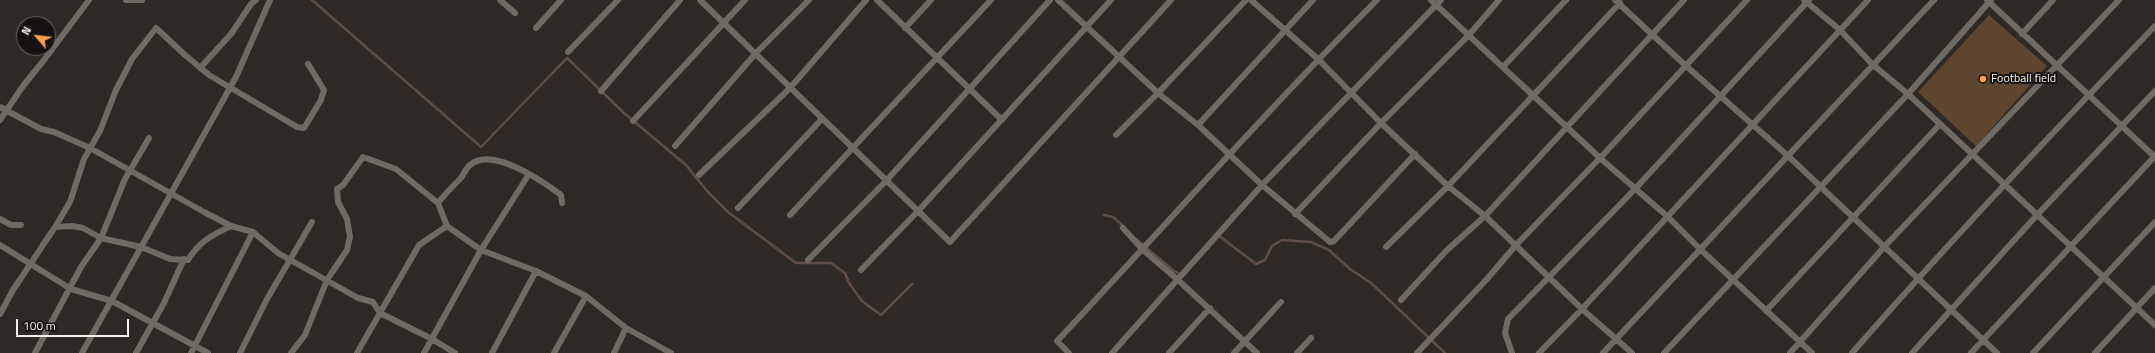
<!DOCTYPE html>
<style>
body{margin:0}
#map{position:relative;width:2155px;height:353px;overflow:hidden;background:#2e2925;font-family:"Titillium Web",sans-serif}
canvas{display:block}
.north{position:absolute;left:16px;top:16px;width:40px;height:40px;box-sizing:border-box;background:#151211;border:1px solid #6d6a69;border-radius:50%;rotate:298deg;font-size:11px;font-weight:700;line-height:16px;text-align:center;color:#f2efec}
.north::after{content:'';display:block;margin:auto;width:14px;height:18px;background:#f9a04d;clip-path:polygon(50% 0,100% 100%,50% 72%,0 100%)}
.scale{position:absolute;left:16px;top:319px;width:113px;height:18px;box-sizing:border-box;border:2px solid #f2efec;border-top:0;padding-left:5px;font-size:12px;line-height:14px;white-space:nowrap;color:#f2efec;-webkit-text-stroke:3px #151211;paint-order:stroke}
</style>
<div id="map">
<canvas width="2155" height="353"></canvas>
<div class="north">N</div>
<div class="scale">100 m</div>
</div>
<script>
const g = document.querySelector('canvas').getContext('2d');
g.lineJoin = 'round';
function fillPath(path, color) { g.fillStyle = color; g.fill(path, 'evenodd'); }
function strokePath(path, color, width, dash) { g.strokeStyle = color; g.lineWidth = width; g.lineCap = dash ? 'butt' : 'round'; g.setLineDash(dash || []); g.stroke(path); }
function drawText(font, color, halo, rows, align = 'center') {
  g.font = font + ' "Titillium Web",sans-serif'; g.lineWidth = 4; g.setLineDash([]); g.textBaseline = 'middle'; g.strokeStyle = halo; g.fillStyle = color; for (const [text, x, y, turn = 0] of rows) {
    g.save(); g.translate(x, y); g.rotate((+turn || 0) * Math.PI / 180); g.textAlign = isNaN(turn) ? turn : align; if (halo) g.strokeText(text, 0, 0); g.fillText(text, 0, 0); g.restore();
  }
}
const green = new Path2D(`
 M1989 15 2047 66 1976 146 1918 92Z`);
const stream = new Path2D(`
 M312 0 481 147 567 58 624 113 686 165 707 191 728 212 796 263H831L845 273 849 283 862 301 881 315 912 284
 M1104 215 1113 217 1124 227
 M1218 235 1256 264 1265 260 1272 246 1282 240 1311 242 1329 250 1350 269 1371 283 1445 353
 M1136 239 1174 271 1180 274`);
const street = new Path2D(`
 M126 0H142
 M500 0 515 13
 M700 0 950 242 1171 0
 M877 0 1002 120
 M1058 0 1158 93 1198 125 1262 185 1330 242 1334 241 1415 154
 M1251 0 1318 59 1381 123 1448 186 1485 216 1582 309 1632 353
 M1431 0 1600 158 1668 217 1700 249 1812 353
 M1615 0 1685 65 1787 155 1997 353
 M1804 0 1840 30 1872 64 1908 94 2155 325
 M1987 0 2155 157
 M536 28 561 0
 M905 28 931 0
 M2022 34 2053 0
 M568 52 618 0
 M1503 67 1566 0
 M200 68 231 34 251 4 256 0
 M601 91 680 0
 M0 107 41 129 54 132 90 148 204 212 231 226 253 232 278 253 358 298 373 302 380 313 432 339 455 353
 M0 120 23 86 44 60 89 0
 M633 121 745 0
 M1198 125 1313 0
 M1116 135 1158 93 1246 0
 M675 146 756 53 809 0
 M699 175 790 88 866 0
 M438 203 447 226 481 250 536 271 586 296 626 328 671 353
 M738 208 822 119
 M1295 214 1381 123 1468 36 1499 0
 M790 215 991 0
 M0 219 11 225H21
 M55 227 72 226 83 228 101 238 141 247 170 259 188 260C201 240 211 236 231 226
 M1123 228 1143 250 1178 280 1257 353
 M0 245 71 289 112 301 208 353
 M1386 247 1448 186 1620 3
 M808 260 886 181 1050 0
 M861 270 919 210 1111 0
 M1401 300 1446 251 1485 216 1684 0
 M1766 311 1940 124
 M0 314 13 290 55 227 70 202 84 159 100 131 116 90 132 59 156 28 185 55 209 75 297 127 304 128 321 100 324 90 308 64
 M35 353 81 267 101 238 125 179 149 138
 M82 353 236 77 270 0
 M136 353 164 303 184 259
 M191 353 253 232
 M240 353 267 299 312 222
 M291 353 305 335 327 280 347 250 350 237 347 219 338 202 337 189 343 185 363 157 396 169 438 203C445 194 453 186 461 178 464 174 466 168 470 165 492 146 542 181 561 195L562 203
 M357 353 419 245 447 226
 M424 353 481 250 529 174
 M492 353 536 271
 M554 353 586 296
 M614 353 626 328
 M1069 353 1057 341C1164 227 1267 110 1377 0
 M1112 353 1262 185 1441 0
 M1169 353 1210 308
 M1234 353 1281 302
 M1297 353 1311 338
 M1417 353 1487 279 1516 245 1600 158 1747 0
 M1512 353 1505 333 1508 319 1635 189 1809 0
 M1539 353 1582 309 1868 0
 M1603 353 1934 0
 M1664 353 1908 94 1991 0
 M1790 353 1885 246 2119 0
 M1852 353C1950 241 2052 133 2155 26
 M1912 353 2037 215 2155 91
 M1971 353 2155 156
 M2033 353 2155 222
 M2095 353 2155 288`);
const markers = [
 [1983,79,4,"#f9a04d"]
];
const poiNames = [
 ["Football field",1991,79]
];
fillPath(green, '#5d4530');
strokePath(stream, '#5e4e47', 2.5);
strokePath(street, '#706a65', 6);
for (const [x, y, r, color] of markers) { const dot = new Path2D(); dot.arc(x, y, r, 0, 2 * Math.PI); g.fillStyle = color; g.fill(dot); strokePath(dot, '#151211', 1.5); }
drawText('12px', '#f2efec', '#151211', poiNames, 'left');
</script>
